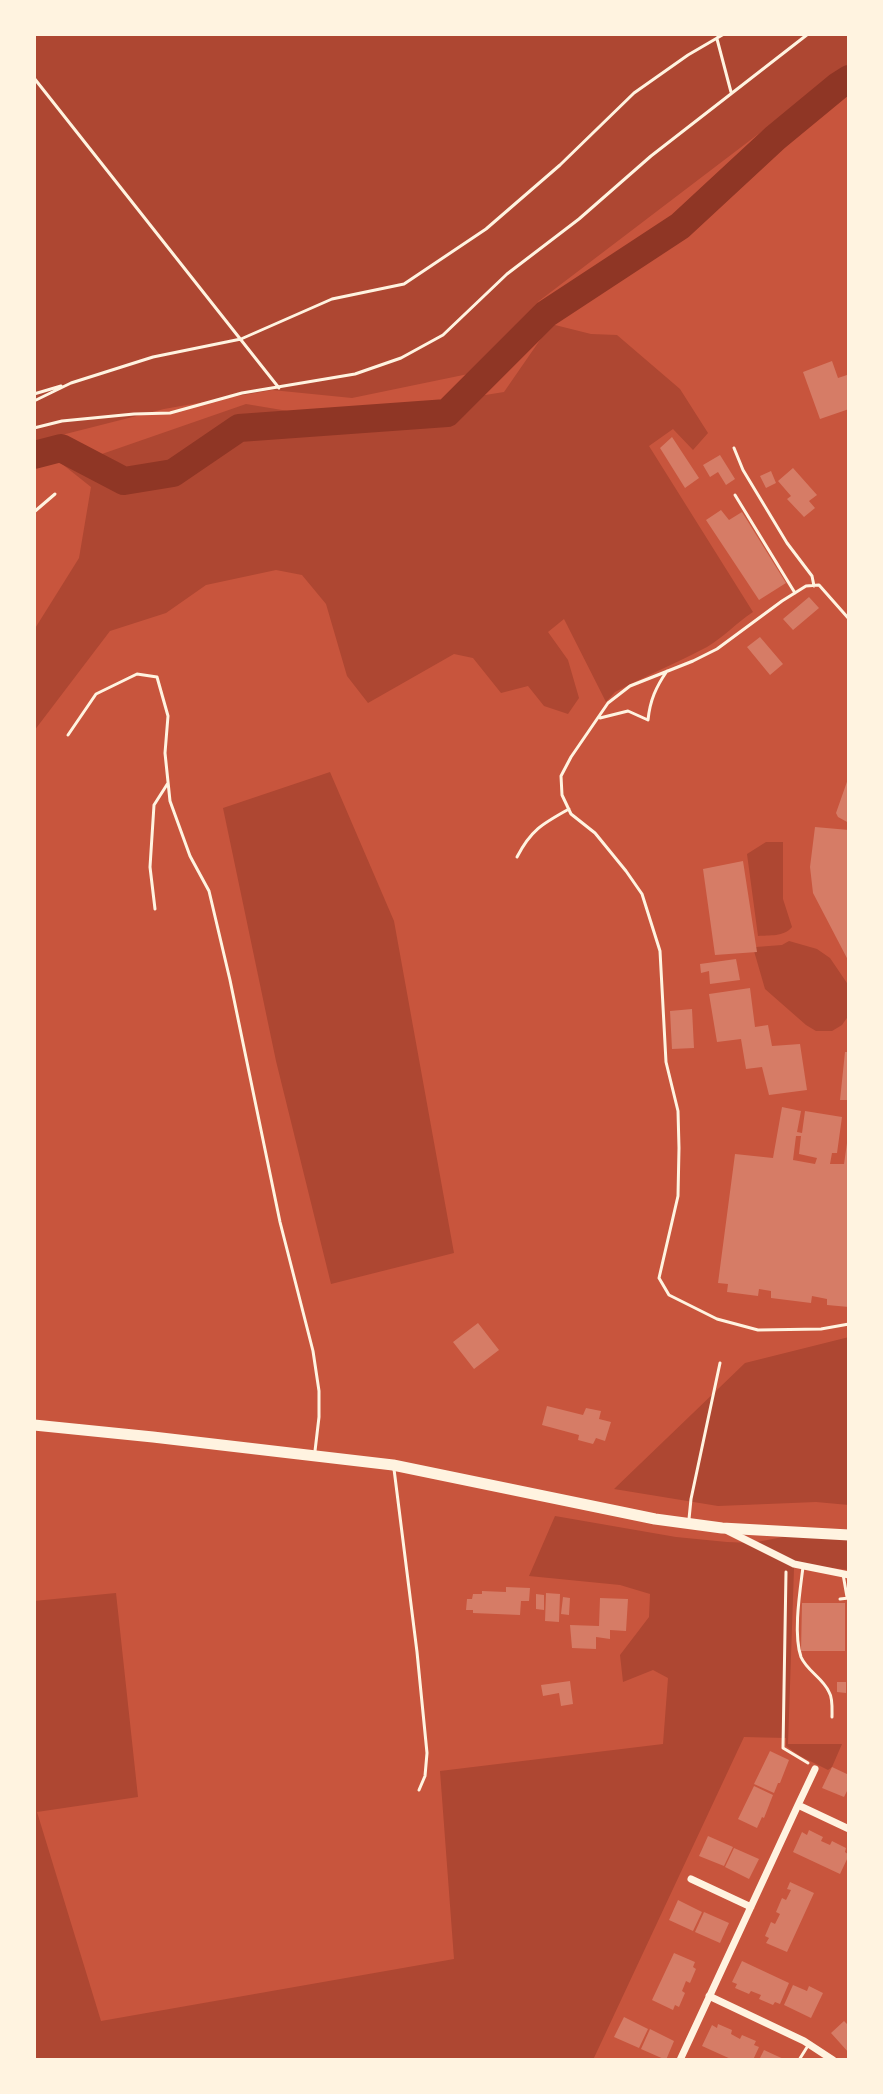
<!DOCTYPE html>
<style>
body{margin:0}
#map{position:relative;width:883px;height:2094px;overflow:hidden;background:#c8553d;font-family:Inter,sans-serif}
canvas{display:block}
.frame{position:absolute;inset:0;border:36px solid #fff3e0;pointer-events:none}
</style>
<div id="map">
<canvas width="883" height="2094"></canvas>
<div class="frame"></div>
</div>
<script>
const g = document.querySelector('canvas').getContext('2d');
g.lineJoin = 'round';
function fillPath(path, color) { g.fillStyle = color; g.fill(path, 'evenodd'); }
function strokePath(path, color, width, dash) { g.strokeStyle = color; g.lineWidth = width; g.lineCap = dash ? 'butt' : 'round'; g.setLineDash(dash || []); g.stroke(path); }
const green = new Path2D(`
 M34 34H849V65L539 301 473 373 352 398 272 390 164 409 34 442Z
 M551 324 591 334 617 335 680 389 708 433 693 450 673 429 649 446 753 612C736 623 724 637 707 647 677 663 645 676 615 692L606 702 564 619 548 632 568 660 579 698 568 714 544 706 528 686 501 693 473 658 454 654 368 703 347 676 326 604 302 575 276 570 206 585 166 613 110 631 34 731V630L79 558 91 487 57 460 99 455 246 404 336 419 504 392Z
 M330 772 394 921 454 1253 331 1284 276 1061 223 808Z
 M766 842H783V899L792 927C784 937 769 935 758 936L747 854Z
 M789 941 817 949 830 958 849 986V1015L842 1025 832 1031H816L806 1025 765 989 754 951 756 947 782 945Z
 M849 1337V1505L816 1502 718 1506 614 1489 745 1363Z
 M555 1516 676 1537 727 1542 752 1543 793 1535 849 1539V1570L808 1565 794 1568 788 1744H842L832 1767 828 1770 800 1756 786 1746V1738L744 1737 593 2060H34V1601L116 1593 138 1797 37 1812 101 2021 454 1959 440 1771 663 1744 668 1678 653 1670 623 1682 620 1655 649 1617 650 1594 620 1585 529 1576Z`);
const river = new Path2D(`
 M34 455 61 448 124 481 173 473 239 428 447 413 546 314 680 226 775 138 838 86 849 79`);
const building = new Path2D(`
 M832 361 838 378 847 375 849 381V409L820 419 803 372Z
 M672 437 699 478 685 488 660 448Z
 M720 455 735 479 726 485 718 472 710 477 703 465Z
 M793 468 817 495 809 501 815 508 804 517 787 499 791 496 778 481Z
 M771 471 776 483 766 488 760 476Z
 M721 510 729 520 742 512 786 583 759 600 706 520Z
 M809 597 819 608 793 630 783 619Z
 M760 637 783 664 770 675 747 647Z
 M849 776V823L838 817 836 813Z
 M815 827 849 830V962L813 893 810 867Z
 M743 861 757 952 715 955 703 869Z
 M736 959 740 980 710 984 709 971 701 973 700 964Z
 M750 988 755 1027 768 1025 772 1046 800 1044 807 1090 769 1095 762 1067 746 1069 741 1039 717 1042 709 994Z
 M692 1009 694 1048 672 1049 670 1011Z
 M845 1052H849V1100H840Z
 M782 1107 801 1111 797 1132 802 1133 805 1111 842 1117 837 1153H832L830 1164H844L847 1143H849V1307L827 1305V1299L812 1296 811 1303 771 1298V1291L759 1289 758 1296 727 1292 728 1284 718 1283 735 1154 773 1158ZM796 1136H801L799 1154 817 1158 815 1164 793 1160Z
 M478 1323 499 1350 474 1369 453 1342Z
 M547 1406 583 1415 586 1408 601 1411 599 1419 611 1422 605 1441 596 1438 593 1444 578 1440 579 1435 542 1425Z
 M506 1587 530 1588 529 1601H521L520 1615 473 1613V1610H466L467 1599H472L473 1594H482V1591L506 1592Z
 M546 1593 560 1594 559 1622 545 1621Z
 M536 1594 544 1595V1610L536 1609Z
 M563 1597 570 1598 569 1615 561 1614Z
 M600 1598 628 1599 626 1631 610 1630V1639L596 1637V1649L572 1648 570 1625 599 1626Z
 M802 1603H845V1651H801Z
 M570 1681 573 1704 561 1706 559 1693 543 1696 541 1685Z
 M837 1682H846V1693L837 1692Z
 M770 1751 789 1760 780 1783H778L774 1793 754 1784Z
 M832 1767 849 1775V1787L844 1797 822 1788Z
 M754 1786 773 1795 764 1818 762 1817 757 1828 738 1819Z
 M809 1830 823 1837 821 1841 830 1845 832 1841 846 1848 845 1852 849 1855 840 1874 793 1852 802 1832 807 1835Z
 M708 1836 733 1847 724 1866 699 1856Z
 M734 1848 759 1859 749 1879 725 1867Z
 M790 1882 814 1893 787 1952 766 1943 769 1938 765 1936 771 1922 775 1924 780 1914 776 1912 782 1898 786 1900 791 1890 787 1889Z
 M678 1900 702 1912 693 1931 669 1920Z
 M704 1912 729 1923 720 1943 695 1932Z
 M674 1953 695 1962 693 1967 696 1969 690 1983 686 1981 682 1991 685 1993 679 2007 675 2005 673 2010 652 2000Z
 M742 1961 789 1983 780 2004 775 2002 773 2005 759 1999 761 1995 751 1991 749 1994 735 1988 737 1984 732 1982Z
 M793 1985 807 1991 809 1986 823 1993 811 2018 784 2005Z
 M624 2017 648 2029 639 2048 614 2037Z
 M844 2021 847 2024 849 2022V2053L831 2033Z
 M718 2024 732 2030 731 2034 740 2039 742 2035 756 2041 754 2045 759 2047 753 2060H733L702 2046 712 2025 717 2028Z
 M650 2029 674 2041 666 2060 641 2049Z
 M764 2050 777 2056 786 2060H759Z`);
const path = new Path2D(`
 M719 34 717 39 731 92
 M34 78 279 388
 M34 394 61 386
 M34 401 71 383 153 357 241 339 332 299 404 284 486 229 560 165 634 93 688 55 724 34
 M34 428 62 421 134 414 170 413 242 393 355 374 401 358 443 335 507 274 579 219 651 156 808 34
 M34 512 55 494
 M786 1572 783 1748 808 1763`);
const service = new Path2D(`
 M734 448 743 470 787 543 812 576 814 586
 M735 495 795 593
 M849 619 819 585 806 586 782 601 717 649 693 661 630 686 608 703 571 757 561 776 562 795 571 814 595 833 626 871 642 894 660 951 666 1062 678 1111 679 1148 678 1196 659 1278 669 1295 717 1319 758 1330 821 1329 849 1324
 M600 718 628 711 648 720C650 700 656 687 667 671
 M68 735 96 694 137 674 157 677 168 716 165 753 170 801 190 856 209 891 230 980 280 1222 313 1351 319 1391V1417L315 1451
 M517 857C531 830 542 824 569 809
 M155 909 150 867 154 805 168 783
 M394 1469 417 1652 427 1753 425 1776 419 1790
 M689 1519 691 1499 720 1363
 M803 1567C800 1591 793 1634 801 1657 807 1671 823 1678 829 1692 833 1698 832 1710 832 1717
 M843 1574 847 1597
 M840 1599 849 1598
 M799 2060 809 2044`);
const minor = new Path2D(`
 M728 1531 794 1564 849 1575
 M798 1805 815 1769
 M691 1879 751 1907
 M709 1996 804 2041 833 2060
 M680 2060 798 1805 849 1829`);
const primary = new Path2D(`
 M34 1425 153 1437 393 1465 655 1519 722 1528 849 1535`);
fillPath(green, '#ae4732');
strokePath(river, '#8f3625', 28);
fillPath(building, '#d67c66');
strokePath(path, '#fff3e0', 3);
strokePath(service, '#fff3e0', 3);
strokePath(minor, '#fff3e0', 7);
strokePath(primary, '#fff3e0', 11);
</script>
